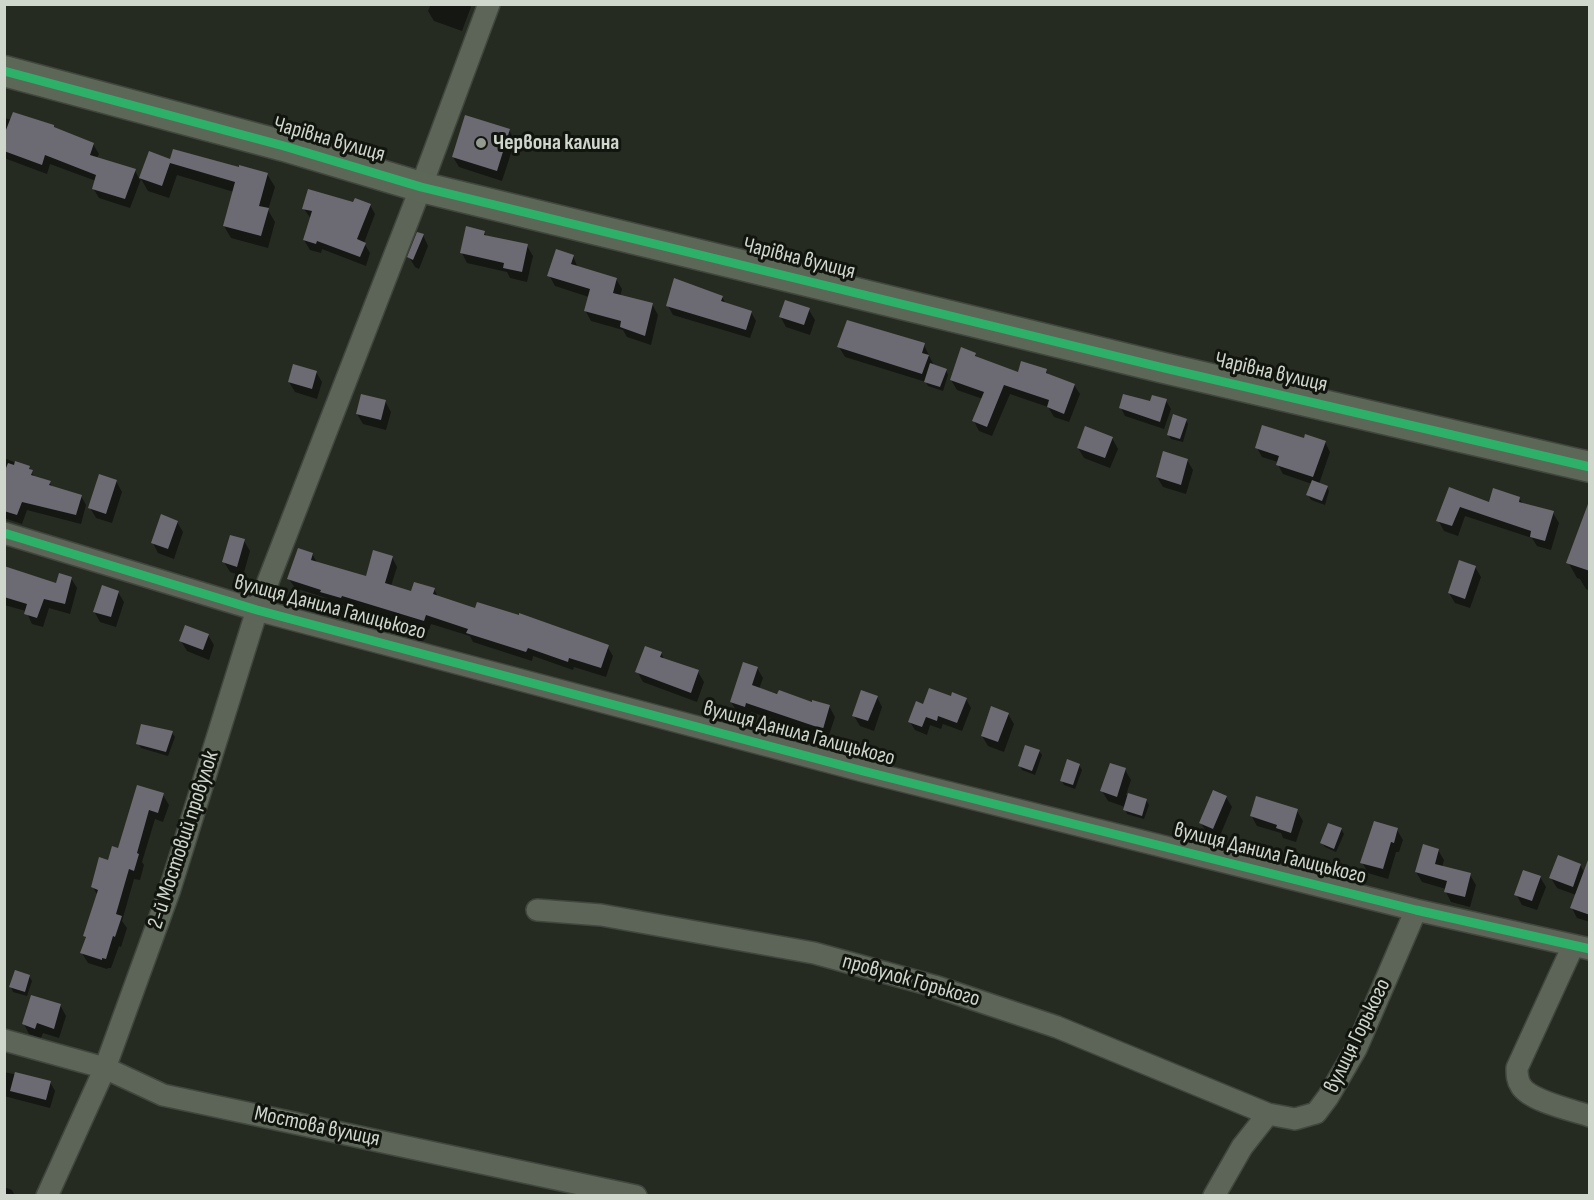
<!DOCTYPE html>
<meta charset="utf-8">
<style>
body{margin:0}
#map{position:relative;width:1594px;height:1200px;overflow:hidden;background:#262b22;font-family:"Sofia Sans Condensed",sans-serif}
canvas{display:block}
.frame{position:absolute;inset:0;border:6px solid #cfd6cc;pointer-events:none}
</style>
<div id="map">
<canvas width="1594" height="1200"></canvas>
<div class="frame"></div>
</div>
<script>
const g = document.querySelector('canvas').getContext('2d');
g.lineJoin = 'round';
function fillPath(path, color) { g.fillStyle = color; g.fill(path, 'evenodd'); }
function strokePath(path, color, width, dash) { g.strokeStyle = color; g.lineWidth = width; g.lineCap = dash ? 'butt' : 'round'; g.setLineDash(dash || []); g.stroke(path); }
function drawText(font, color, halo, rows, align = 'center') {
  g.font = font + ' "Sofia Sans Condensed",sans-serif'; g.lineWidth = 6; g.setLineDash([]); g.textBaseline = 'middle'; g.strokeStyle = halo; g.fillStyle = color; for (const [text, x, y, turn = 0] of rows) {
    g.save(); g.translate(x, y); g.rotate((+turn || 0) * Math.PI / 180); g.textAlign = isNaN(turn) ? turn : align; if (halo) g.strokeText(text, 0, 0); g.fillText(text, 0, 0); g.restore();
  }
}
const shadow = new Path2D(`
 M431 4H469L471 7 462 31 434 21 428 11Z
 M4 118 55 129 93 144 99 154 97 158 135 171 140 180 150 153 171 161 267 174 275 187 268 210 275 222 268 248 231 238 224 226 234 192 177 175 169 198 148 191 141 179 130 208 99 198 93 188 96 181 50 164 47 174 4 158Z
 M509 130 515 141 502 181 459 167 453 157Z
 M370 205 375 214 364 243 370 253 366 266 322 249 321 253 310 250 304 240 311 219 304 209Z
 M484 232 487 237 527 246 533 256 527 282 510 278 507 272 467 263 462 253Z
 M423 235 428 246 419 269 415 267 409 257Z
 M573 256 578 268 616 279 622 289 620 297 652 304 658 315 651 345 627 337 623 330 591 321 585 310 589 297 555 286 549 275Z
 M722 297 726 304 751 312 756 321 750 338 673 315 668 306Z
 M809 310 815 320 810 335 786 327 780 316Z
 M924 345 934 366 946 370 948 375 943 391 928 386 926 382 845 357 839 347Z
 M975 354 978 359 1019 374 1046 370 1049 376 1074 385 1080 394 1069 422 1054 417 1048 407 1010 394 992 436 979 431 974 421 983 399 957 390 951 380Z
 M316 372 322 382 317 399 295 392 289 382Z
 M385 401 391 412 386 430 363 424 357 414Z
 M1166 401 1171 409 1164 429 1125 416 1121 408Z
 M1186 420 1188 424 1183 442 1171 439 1168 434Z
 M1112 438 1118 449 1110 468 1084 458 1078 448Z
 M1305 440 1325 442 1330 452 1319 484 1327 487 1329 491 1325 505 1311 500 1308 495 1312 484 1283 474 1278 465V462L1262 457 1257 448Z
 M4 458 29 468 35 478 50 483 53 488 81 496 86 505 81 524 27 510 22 524 4 518Z
 M1187 460 1193 470 1186 494 1163 487 1157 477Z
 M116 481 122 492 112 523 96 518 90 508Z
 M1450 489 1490 504 1519 498 1523 504 1553 513 1559 523 1551 550 1537 546 1532 538 1465 516 1458 536 1444 531 1438 520Z
 M177 522 183 532 174 559 158 553 153 543Z
 M1590 527V591L1586 589 1580 579 1577 578 1568 562Z
 M244 541 250 551 243 576 230 572 224 562Z
 M312 554 318 564 367 578 392 557 397 567 391 586 412 593 434 589 438 597 476 610 519 617 607 646 613 656 606 677 574 667 573 670 533 656 532 661 473 642 470 636 431 624 429 630 328 601 326 598 295 588 289 579Z
 M4 567 57 585 71 578 77 588 70 614 49 608 43 627 32 624 26 611 4 605Z
 M1475 567 1481 577 1470 608 1455 603 1449 593Z
 M118 592 124 602 116 627 100 622 94 611Z
 M208 635 214 645 209 660 187 651 181 641Z
 M661 653 665 661 698 672 704 682 697 702 643 682 637 671Z
 M757 668 763 678 759 689 829 706 835 717 828 738 751 712 750 716 737 712 731 702Z
 M877 697 882 707 874 731 860 726 854 716Z
 M966 699 971 708 962 731 943 724 941 729 930 725 927 735 915 730 910 722 924 705Z
 M1008 714 1014 724 1004 752 988 746 982 736Z
 M172 733 175 737 168 756 141 748 138 743Z
 M1039 751 1042 755 1035 775 1022 770 1020 766Z
 M1079 765 1082 770 1075 789 1064 785 1062 781Z
 M1125 770 1131 780 1126 795 1146 800 1149 805 1144 819 1127 814 1125 807 1108 801 1102 791Z
 M138 787 163 795 169 805 163 822 155 819 142 862 144 865 140 880 134 879 122 921 127 928 121 947 119 946 111 968H108L107 969 88 963 82 953 86 939 85 936 98 896 93 887 120 850Z
 M1226 797 1232 807 1219 838 1207 833 1201 823Z
 M1297 811 1303 821 1296 842 1283 838 1281 833 1257 826 1251 815Z
 M1341 829 1344 834 1336 852 1325 847 1322 843Z
 M1397 830 1403 840 1399 852H1396L1388 879 1368 873 1362 862Z
 M1438 850 1444 860 1442 868 1470 875 1476 885 1470 907 1451 902 1446 892V889L1422 882 1416 872Z
 M1580 865 1586 875 1590 888V922L1577 918 1572 908 1576 895 1557 888 1551 878Z
 M1540 877 1546 887 1537 910 1522 905 1516 894Z
 M29 976 32 981 27 996 13 992 11 987Z
 M60 1005 66 1016 59 1038 43 1033 41 1038 29 1034 24 1024Z
 M4 1072 50 1082 55 1091 50 1108 4 1096Z
 M4 1187 12 1190 15 1196H4Z`);
const building = new Path2D(`
 M13 112 54 125V127L94 143 90 155 136 169 125 199 92 189 96 175 45 155 42 165 4 151V135Z
 M465 115 510 129 497 171 452 157Z
 M173 149 239 167V165L268 173 259 206 269 208 261 236 223 226 235 182 170 163 162 186 139 178 149 151 170 159Z
 M308 189 353 202 355 198 371 204 357 239 366 243 360 257 317 241 316 244 303 240 312 211 302 209Z
 M466 226 485 231 484 235 528 244 522 272 503 268 504 263 460 253Z
 M417 232 424 234 413 260 407 257Z
 M556 249 574 255 571 264 617 278 613 293 653 303 645 336 620 327 621 321 584 311 590 289 547 276Z
 M674 278 723 296 721 301 752 311 746 330 666 306Z
 M785 300 810 308 804 325 779 317Z
 M847 320 925 343 922 353 929 355 922 374 837 347Z
 M961 347 976 353 975 356 1018 372 1021 361 1047 369 1046 373 1075 384 1064 414 1047 407 1049 400 1004 385 987 427 972 421 984 392 950 380Z
 M930 363 947 369 940 387 924 382Z
 M293 364 317 371 312 389 288 382Z
 M361 394 386 400 381 420 356 414Z
 M1123 394 1150 401 1152 395 1167 399 1160 422 1119 408Z
 M1173 414 1187 419 1180 439 1167 435Z
 M1262 425 1304 438 1305 434 1326 441 1313 477 1276 465 1279 456 1255 448Z
 M1085 426 1113 437 1105 458 1077 448Z
 M1163 451 1188 459 1181 485 1156 477Z
 M15 461 30 466 29 469 33 470 31 475 51 481 49 485 82 495 76 515 22 502 17 515 4 511V473L8 463 14 465Z
 M99 474 117 480 106 514 88 508Z
 M1312 480 1328 486 1322 501 1306 495Z
 M1449 487 1489 502 1493 488 1520 497 1519 502 1554 511 1545 541 1530 537 1531 531 1460 507 1452 526 1436 521Z
 M1588 504H1590V571L1566 563Z
 M161 514 178 521 168 549 151 543Z
 M230 535 245 539 237 567 222 562Z
 M298 548 313 553 311 560 366 576 373 550 393 556 385 583 411 591 414 582 435 588 433 594 475 608 477 602 519 615V613L609 645 601 668 569 658 568 662 528 648 526 652 466 633 468 629 426 615 424 621 342 596 341 598 320 592 321 590 287 579Z
 M1459 560 1476 566 1465 599 1448 593Z
 M4 566 56 583 59 573 72 577 65 604 44 599 37 618 24 614 27 604 4 597Z
 M102 585 119 591 111 617 93 612Z
 M185 625 209 634 203 650 179 641Z
 M645 646 662 652 660 657 699 670 691 693 635 672Z
 M743 662 758 667 752 685 777 694 779 690 812 702V700L830 705 823 729 746 703 745 707 730 702Z
 M929 688 951 696 952 692 967 698 957 723 938 716 937 721 926 717 922 727 908 722 916 701 923 704Z
 M861 690 878 696 868 721 852 716Z
 M991 706 1009 713 998 742 981 736Z
 M141 724 173 731 166 752 136 744Z
 M1025 745 1040 750 1032 771 1018 766Z
 M1067 759 1080 764 1073 785 1060 781Z
 M1110 763 1126 768 1117 797 1100 791Z
 M137 785 164 793 158 813 149 810 137 853 139 854 134 871 129 869 116 914 122 916 115 937 113 936 106 959 102 958V960L80 953 86 937 83 936 98 890 91 887 99 857 108 860 112 846 118 848Z
 M1213 790 1227 796 1213 829 1199 823Z
 M1128 793 1147 799 1142 816 1123 810Z
 M1256 796 1298 809 1291 833 1276 828 1277 825 1250 816Z
 M1374 821 1398 828 1394 843 1391 842 1383 869 1360 863Z
 M1328 823 1342 828 1334 849 1320 843Z
 M1423 844 1439 849 1435 864 1471 873 1465 897 1444 892 1447 881 1415 872Z
 M1558 855 1581 864 1573 887 1549 878Z
 M1588 860H1590V915L1570 908Z
 M1523 870 1541 876 1532 901 1514 895Z
 M15 970 30 975 25 992 9 987Z
 M31 995 61 1004 54 1029 37 1023 35 1029 22 1024Z
 M15 1072 51 1081 46 1100 10 1091Z`);
const street = new Path2D(`
 M4 533 257 610 863 771 1416 910 1590 949
 M537 910 601 915 814 953 934 986 1057 1027 1268 1114 1295 1119 1316 1113 1328 1097 1356 1049 1416 910
 M1573 946 1517 1068C1517 1075 1517 1080 1521 1086 1530 1101 1572 1110 1590 1116
 M4 1040 105 1068 163 1095 636 1196
 M47 1196 105 1068 169 892 257 610 421 187 489 4
 M1214 1196 1242 1147 1268 1114`);
const secondary = new Path2D(`
 M4 71 284 146 421 187 1164 368 1590 467`);
const cycleway = new Path2D(`
 M4 71 284 146 421 187 1164 368 1590 467
 M4 533 257 610 863 771 1416 910 1590 949`);
const markers = [
 [481,143,6,"#949a90"]
];
const streetNames = [
 ["Чарівна вулиця",329,140,16],
 ["Чарівна вулиця",799,259,14],
 ["Чарівна вулиця",1271,373,13],
 ["вулиця Данила Галицького",330,608,15],
 ["вулиця Данила Галицького",799,734,15],
 ["2-й Мостовий провулок",184,840,-72],
 ["вулиця Данила Галицького",1270,854,14],
 ["провулок Горького",911,981,16],
 ["вулиця Горького",1358,1036,-64],
 ["Мостова вулиця",317,1127,12]
];
const poiNames = [
 ["Червона калина",493,143]
];
fillPath(shadow, '#0007');
fillPath(building, '#6c6a73');
strokePath(street, '#41463e', 24);
strokePath(secondary, '#41463e', 33);
strokePath(street, '#5c6557', 21);
strokePath(secondary, '#5d6757', 30);
strokePath(cycleway, '#2db169', 9);
for (const [x, y, r, color] of markers) { const dot = new Path2D(); dot.arc(x, y, r, 0, 2 * Math.PI); g.fillStyle = color; g.fill(dot); strokePath(dot, '#11150e', 2); }
drawText('22px', '#cfd6cc', '#11150e', streetNames);
drawText('bold 22px', '#cfd6cc', '#11150e', poiNames, 'left');
</script>
